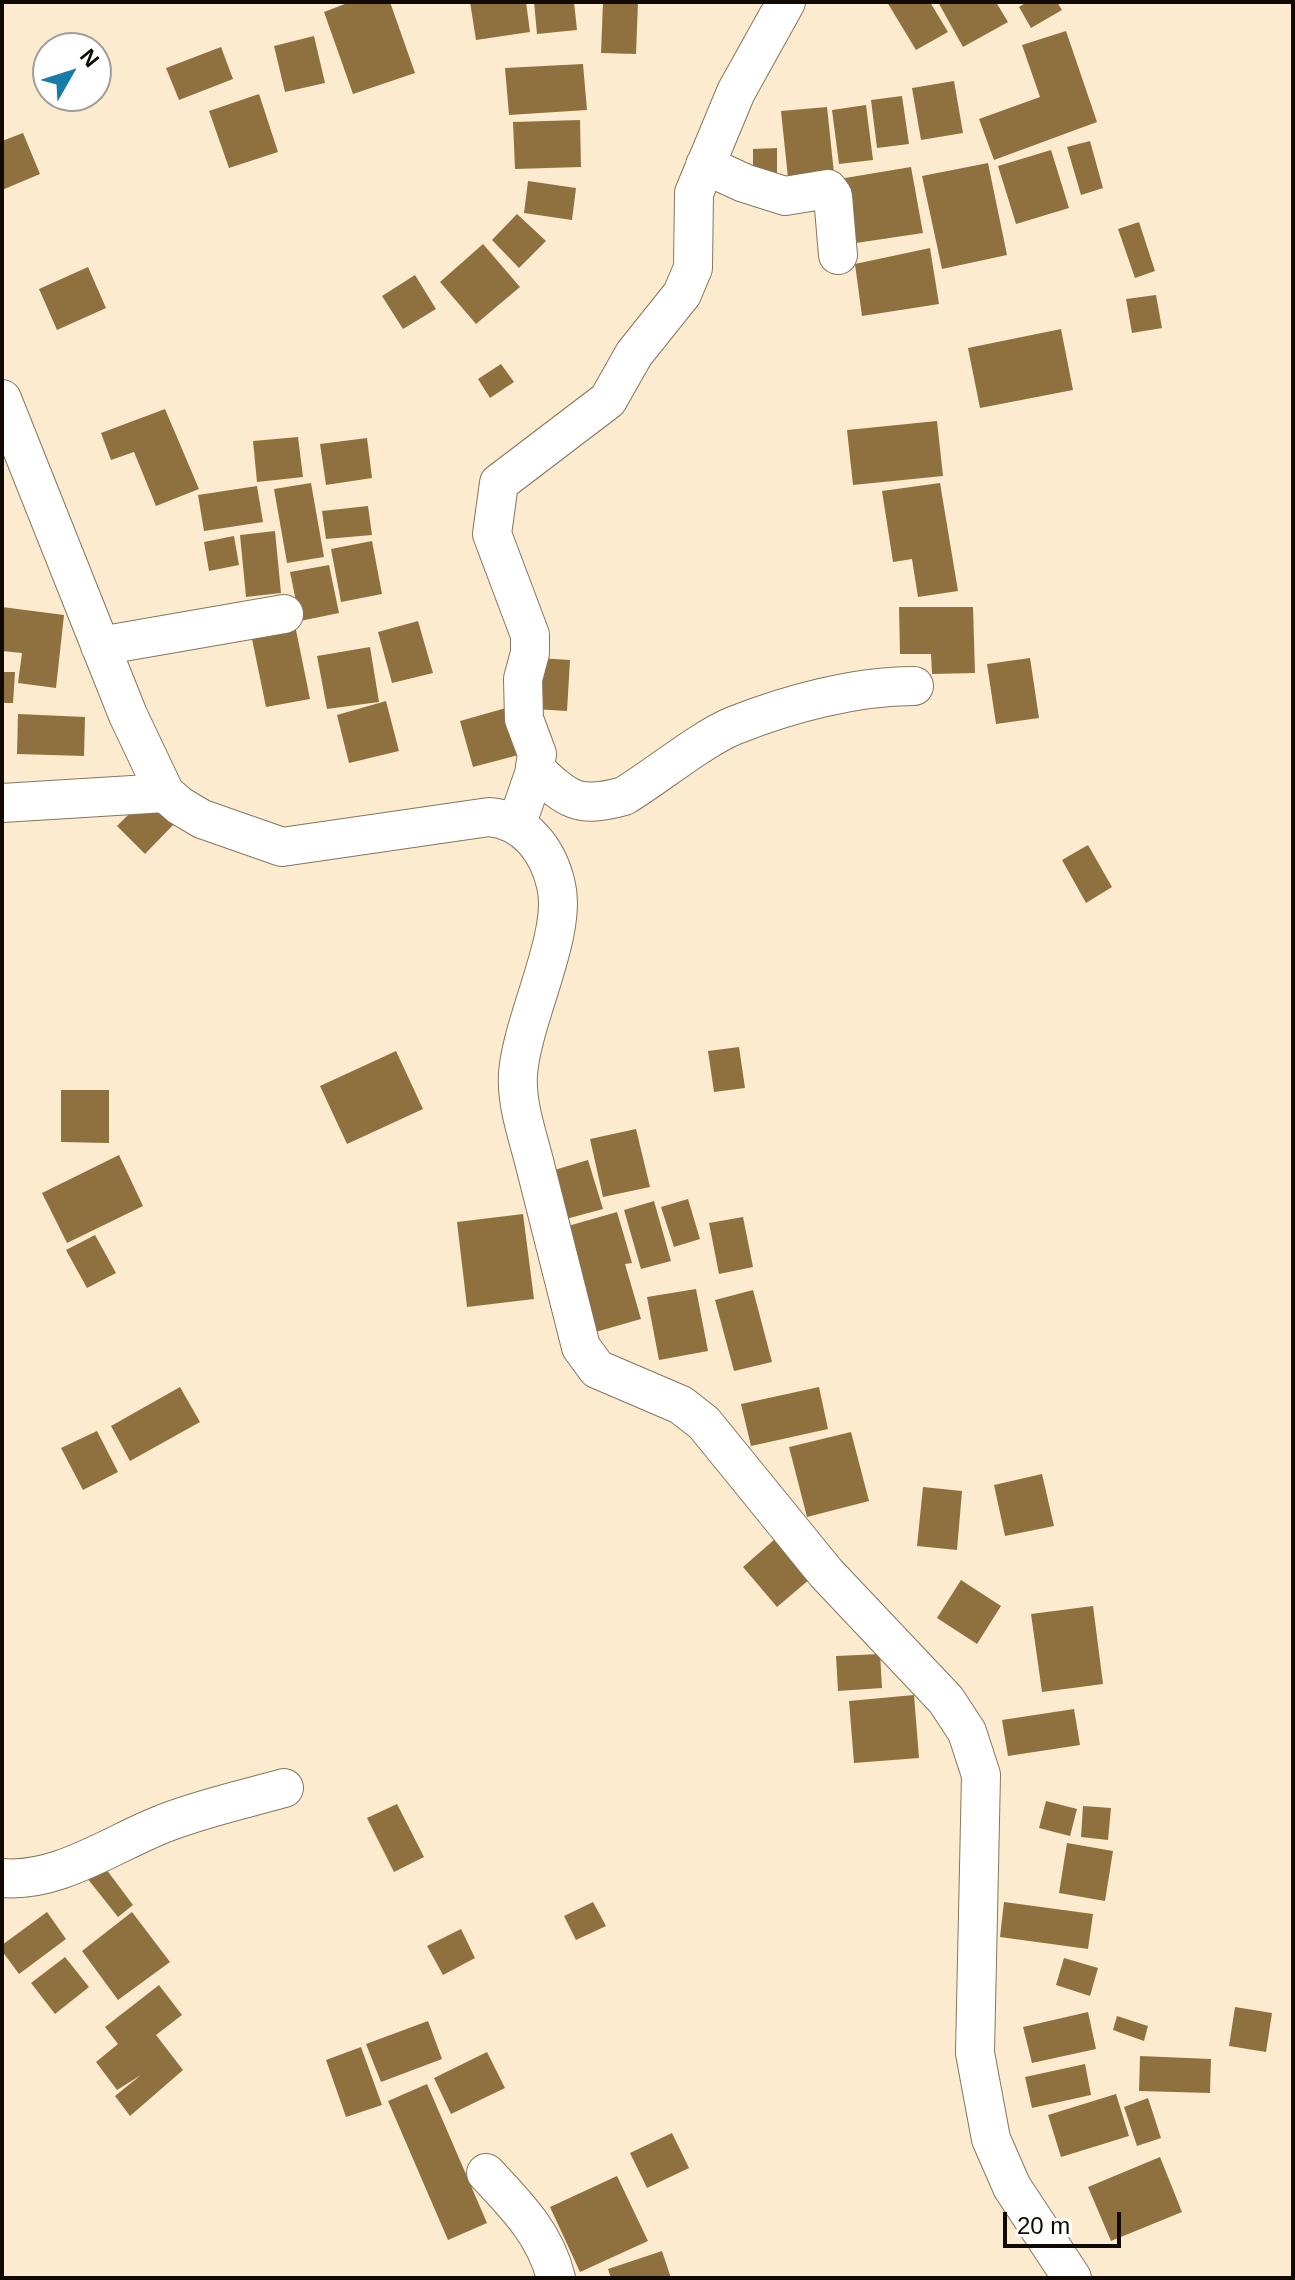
<!DOCTYPE html>
<style>
body{margin:0}
#map{position:relative;width:1295px;height:2280px;overflow:hidden;background:#fdebcf;font-family:Arial,sans-serif}
canvas{display:block}
.frame{position:absolute;inset:0;border:4px solid #100a03;pointer-events:none}
.north{position:absolute;left:32px;top:32px;width:80px;height:80px;box-sizing:border-box;background:#fff;border:2px solid #9f9d9a;border-radius:50%;rotate:51deg;font-size:22px;font-weight:700;line-height:32px;text-align:center;color:#100a03}
.north::after{content:'';display:block;margin:auto;width:28px;height:36px;background:#177ca7;clip-path:polygon(50% 0,100% 100%,50% 72%,0 100%)}
.scale{position:absolute;left:1003px;top:2212px;width:118px;height:36px;box-sizing:border-box;border:4px solid #100a03;border-top:0;padding-left:10px;font-size:24px;line-height:28px;white-space:nowrap;color:#100a03;-webkit-text-stroke:6px #fff;paint-order:stroke}
</style>
<div id="map">
<canvas width="1295" height="2280"></canvas>
<div class="frame"></div>
<div class="north">N</div>
<div class="scale">20 m</div>
</div>
<script>
const g = document.querySelector('canvas').getContext('2d');
g.lineJoin = 'round';
function fillPath(path, color) { g.fillStyle = color; g.fill(path, 'evenodd'); }
function strokePath(path, color, width, dash) { g.strokeStyle = color; g.lineWidth = width; g.lineCap = dash ? 'butt' : 'round'; g.setLineDash(dash || []); g.stroke(path); }
const building = new Path2D(`
 M350 2H390L415 73 353 94 324 12Z
 M470 2H526L530 32 476 40Z
 M534 2H574L577 30 537 34Z
 M603 2H638L636 54 601 53Z
 M887 2H930L948 32 916 50Z
 M938 2H996L1008 22 963 47Z
 M1027 2H1057L1062 10 1031 28 1019 7Z
 M1066 31 1097 122 994 160 979 119 1040 97 1022 45Z
 M314 36 325 83 285 92 274 46Z
 M221 47 233 79 179 100 166 68Z
 M583 64 587 110 509 115 505 68Z
 M954 81 963 133 921 140 912 88Z
 M259 94 278 152 229 168 209 111Z
 M902 96 909 144 877 148 871 100Z
 M866 105 873 160 839 164 832 110Z
 M827 107 834 173 788 178 781 111Z
 M580 120 581 167 515 169 513 122Z
 M23 133 40 174 2 190V141Z
 M1090 141 1103 188 1081 195 1067 147Z
 M777 148V176H753V149Z
 M1051 150 1069 208 1016 224 998 166Z
 M988 163 1007 255 942 269 922 176Z
 M911 167 923 233 856 243 845 178Z
 M528 181 576 188 572 220 524 213Z
 M517 214 546 241 519 268 492 240Z
 M1139 222 1155 271 1135 278 1118 229Z
 M483 244 520 287 476 324 440 282Z
 M930 248 939 304 862 316 855 264Z
 M88 267 106 308 57 330 39 289Z
 M415 275 436 309 403 329 382 296Z
 M1156 295 1162 328 1132 333 1126 299Z
 M1061 329 1073 390 980 408 968 348Z
 M501 364 514 382 490 398 478 379Z
 M165 409 199 489 156 506 134 452 111 460 101 433Z
 M937 421 943 476 853 485 847 430Z
 M298 437 303 477 257 482 253 441Z
 M367 438 372 478 326 485 320 444Z
 M311 483 324 557 287 563 274 489Z
 M940 483 958 591 918 597 912 559 893 562 882 491Z
 M257 486 263 522 204 531 198 495Z
 M368 506 372 535 326 539 322 511Z
 M275 531 281 593 246 597 240 535Z
 M234 536 239 565 209 571 204 542Z
 M372 541 382 594 341 602 331 549Z
 M329 565 339 613 300 621 290 572Z
 M2 607 64 615 56 688 18 683 22 653 2 651Z
 M899 607H973L975 673 932 674 931 654H900Z
 M418 621 433 673 392 683 378 632Z
 M296 630 310 699 266 707 252 639Z
 M370 647 379 702 327 709 317 656Z
 M538 658 570 660 567 711 534 709Z
 M1030 658 1039 718 996 724 987 664Z
 M2 672H15L13 703H2Z
 M386 701 399 751 349 763 337 715Z
 M513 706 526 753 473 767 460 721Z
 M18 714 85 717 84 756 17 754Z
 M147 796 174 824 145 854 117 826Z
 M1088 845 1112 887 1086 903 1062 860Z
 M739 1047 745 1088 714 1092 708 1051Z
 M396 1051 423 1109 347 1144 320 1086Z
 M61 1090H109V1143L61 1142Z
 M636 1129 650 1187 603 1197 590 1139Z
 M119 1155 143 1206 67 1243 42 1193Z
 M588 1160 603 1209 566 1219 551 1171Z
 M688 1199 700 1239 674 1247 661 1207Z
 M654 1201 671 1261 641 1269 624 1210Z
 M617 1212 632 1263 625 1264 641 1319 592 1333 561 1228Z
 M523 1214 534 1299 467 1307 457 1222Z
 M743 1217 753 1267 719 1274 709 1223Z
 M95 1235 116 1273 87 1288 66 1250Z
 M696 1289 708 1351 659 1360 647 1297Z
 M753 1290 772 1362 734 1371 715 1300Z
 M180 1387 200 1422 130 1461 111 1426Z
 M819 1387 828 1429 751 1446 741 1404Z
 M97 1431 118 1472 83 1490 61 1448Z
 M851 1432 869 1501 807 1517 789 1447Z
 M1042 1474 1054 1526 1005 1536 994 1485Z
 M923 1487 962 1491 957 1550 917 1546Z
 M775 1539 810 1579 777 1607 743 1567Z
 M961 1580 1001 1606 977 1644 937 1618Z
 M1093 1606 1103 1684 1042 1692 1031 1614Z
 M880 1654 882 1688 838 1691 836 1656Z
 M914 1695 919 1758 854 1763 849 1701Z
 M1074 1709 1080 1745 1008 1756 1002 1720Z
 M1046 1801 1077 1809 1070 1836 1039 1828Z
 M397 1804 424 1857 394 1872 367 1818Z
 M1083 1806 1111 1808 1108 1840 1081 1837Z
 M1067 1843 1113 1851 1105 1901 1059 1893Z
 M103 1865 133 1905 118 1917 87 1878Z
 M593 1902 606 1926 576 1940 564 1916Z
 M1004 1902 1093 1914 1088 1949 1000 1937Z
 M47 1912 66 1939 19 1974 2 1951V1945Z
 M132 1912 170 1962 118 2000 82 1951Z
 M461 1929 475 1958 443 1975 427 1946Z
 M65 1957 89 1987 55 2014 31 1983Z
 M1064 1958 1098 1968 1090 1996 1056 1985Z
 M159 1985 182 2015 156 2035 183 2070 130 2116 115 2096 141 2075 117 2090 96 2062 118 2044 105 2027Z
 M1235 2007 1272 2013 1266 2052 1229 2046Z
 M1088 2012 1096 2049 1032 2063 1023 2027Z
 M1117 2016 1148 2026 1144 2041 1113 2030Z
 M428 2021 442 2059 381 2082 366 2044Z
 M361 2047 382 2105 346 2117 326 2060Z
 M487 2052 505 2088 451 2114 434 2078Z
 M1140 2056 1211 2059 1210 2093 1139 2091Z
 M1085 2064 1091 2095 1032 2108 1025 2077Z
 M427 2084 487 2223 448 2240 388 2101Z
 M1116 2094 1129 2136 1061 2157 1048 2115Z
 M1148 2098 1161 2138 1137 2146 1124 2107Z
 M672 2133 689 2168 647 2188 630 2153Z
 M1160 2157 1182 2212 1111 2241 1088 2187Z
 M617 2176 648 2241 580 2272 550 2207Z
 M662 2251 671 2278H611L608 2269Z`);
const minor = new Path2D(`
 M705 165 744 183 785 196 828 189 833 196 838 255
 M2 399 128 715 165 793 180 806 202 819 282 847 489 817C525 820 548 850 556 885 568 934 522 1019 518 1074 516 1106 529 1139 536 1169 551 1229 566 1288 581 1347L597 1369 681 1405 704 1423 826 1573 946 1700 967 1732 981 1775 975 2053 991 2139 1012 2187 1072 2278
 M100 646 284 614
 M535 769C568 800 578 809 624 796 657 776 700 740 733 726 788 704 855 686 914 686
 M2 803 165 793
 M517 823 534 774 537 754 524 719 523 679 530 653V635L492 534 499 483 608 400 634 354 682 294 693 268 694 193 736 92 786 2
 M2 1878C59 1883 113 1843 165 1823 203 1808 245 1799 284 1788
 M486 2173C517 2206 545 2234 556 2278`);
fillPath(building, '#8e713f');
strokePath(minor, '#86765d', 40);
strokePath(minor, '#fff', 38);
</script>
